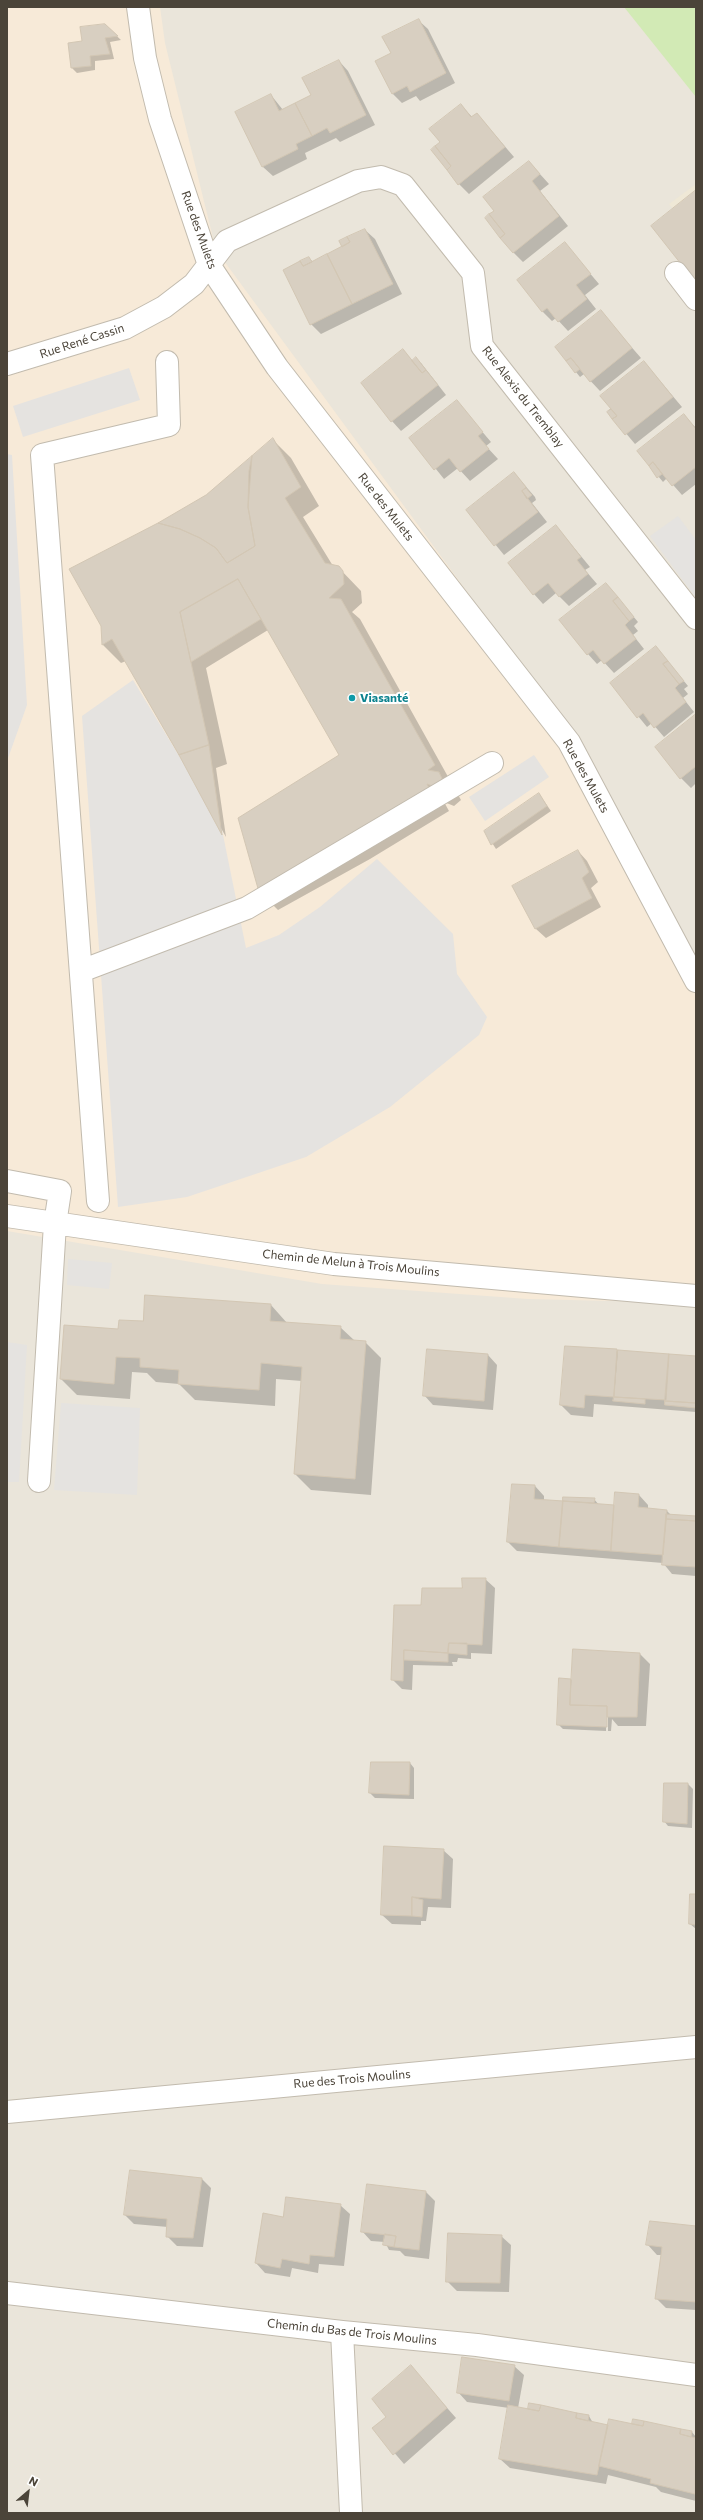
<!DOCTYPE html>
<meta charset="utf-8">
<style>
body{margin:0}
#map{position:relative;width:703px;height:2520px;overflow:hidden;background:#f6f3ec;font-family:Commissioner,sans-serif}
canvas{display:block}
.frame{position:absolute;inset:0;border:8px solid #4b4439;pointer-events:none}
.north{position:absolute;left:8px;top:2472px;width:40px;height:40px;-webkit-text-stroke:3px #fff;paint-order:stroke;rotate:28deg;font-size:11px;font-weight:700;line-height:16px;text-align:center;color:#4b4439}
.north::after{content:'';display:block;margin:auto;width:14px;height:18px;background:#4b4439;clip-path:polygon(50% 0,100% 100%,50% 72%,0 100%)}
</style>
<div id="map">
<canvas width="703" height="2520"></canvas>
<div class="frame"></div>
<div class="north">N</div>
</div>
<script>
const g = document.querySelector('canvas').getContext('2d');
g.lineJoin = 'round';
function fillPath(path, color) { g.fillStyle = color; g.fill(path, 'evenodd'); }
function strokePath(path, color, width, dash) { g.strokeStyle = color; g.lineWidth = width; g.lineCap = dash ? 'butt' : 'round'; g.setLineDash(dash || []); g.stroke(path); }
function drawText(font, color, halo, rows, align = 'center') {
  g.font = font + ' Commissioner,sans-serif'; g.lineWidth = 4; g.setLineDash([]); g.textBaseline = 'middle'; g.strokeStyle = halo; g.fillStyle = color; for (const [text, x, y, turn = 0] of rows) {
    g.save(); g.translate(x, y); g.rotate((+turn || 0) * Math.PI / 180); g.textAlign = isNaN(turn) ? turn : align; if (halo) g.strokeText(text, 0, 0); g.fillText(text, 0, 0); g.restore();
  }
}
const residential = new Path2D(`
 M7 7H696V2513H7Z`);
const commercial = new Path2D(`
 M7 7H160L165 43 216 250 576 740 696 969V1303L528 1299 322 1284 7 1231Z`);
const education = new Path2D(`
 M696 184V239L669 204Z`);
const green = new Path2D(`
 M624 7H696V97Z`);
const parking = new Path2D(`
 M129 368 140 400 23 437 13 406Z
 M7 454 12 455 27 705 7 761Z
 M678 516 696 540V598L650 536Z
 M133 680 221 825 246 948 279 935 320 907 377 859 453 934 457 974 487 1017 479 1035 390 1107 306 1157 187 1197 118 1207 82 716Z
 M534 755 549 777 485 821 469 797Z
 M68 1259 112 1263 109 1289 67 1285Z
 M7 1342 27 1345 19 1482H7Z
 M61 1403 140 1408 137 1495 54 1490Z`);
const shadow = new Path2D(`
 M418 20 428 29 455 83 420 101 416 96 402 103 392 93V54Z
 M105 25 121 40 110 42 114 59 95 61V70L77 73 72 68 83 41Z
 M339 61 348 71 375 125 340 142 336 138 305 153 307 159 273 176 263 167 237 112 271 95 283 110 312 95Z
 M461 105 473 118 477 114 514 157 469 194 459 184 441 142Z
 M529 162 549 184 540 191 568 226 523 262 513 252 495 211Z
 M365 230 375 239 402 294 321 334 311 324 284 270 309 258 313 262 344 247Z
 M565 244 599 284 585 295 596 309 568 331 556 318 552 321 543 312 519 280Z
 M601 312 641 358 600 391 584 374 580 377 567 361Z
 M403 351 413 361 421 363 446 395 401 431 392 421Z
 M644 362 682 407 635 444 608 412Z
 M457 402 491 442 486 446 498 459 470 481 458 468 444 479 411 438Z
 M684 415 696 428V484L682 495 667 478 663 482 649 465Z
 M273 440 291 458 319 506 303 517 333 566 338 567 361 591 362 603 352 612 360 619 461 800 454 806 444 802 449 811 370 859 278 910 260 892 341 756 268 630 206 668 227 764 216 768 226 837 126 661 121 663 103 645 102 626 159 524 206 496Z
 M514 473 535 497 536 500 532 503 547 522 504 555 467 510Z
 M556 526 590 567 585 570 597 584 569 606 556 593 543 604 534 594Z
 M606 584 638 622 634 626 638 631 633 635 644 649 614 673 602 660 597 664 588 654Z
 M656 647 688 686 684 689 688 694 683 698 694 712 664 737 652 723 647 727 611 683Z
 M696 715V783L691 788 681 778Z
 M539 794 551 811 496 849 485 832Z
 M578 851 587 861 598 882 591 888 601 907 546 938 536 929 513 886Z
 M271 1305 287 1323 340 1327 355 1341 365 1342 381 1358 371 1495 311 1490 295 1474 302 1381 276 1379 275 1406 195 1400 179 1384 156 1382 147 1373 132 1372 130 1399 77 1395 61 1379 119 1330 144 1322Z
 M566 1347 696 1358V1412L594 1404 593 1417 571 1415 561 1405Z
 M488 1355 497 1365 493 1410 433 1405 424 1395Z
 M535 1486 544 1496V1501L564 1503V1498L594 1499 599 1505 615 1506 639 1495 648 1505V1509L667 1511 672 1516 696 1517V1576L672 1574 663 1563 517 1551 508 1542Z
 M485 1579 495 1588 492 1654 471 1653V1659L458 1658 457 1662H452L453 1666 413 1665 412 1690 402 1689 392 1679 395 1606H422Z
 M573 1650 640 1654 650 1664 646 1726H618L612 1719 611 1731H608V1715H606V1731L563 1729 558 1724 560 1679 572 1680Z
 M410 1763 414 1768V1799L375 1798 370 1793Z
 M665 1784H688L693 1789 692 1828 668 1826 664 1821Z
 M443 1850 453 1859 451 1908 428 1907 426 1921H421V1925L392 1924 382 1915Z
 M696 1895V1929L690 1924Z
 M202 2179 211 2188 203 2247 177 2246 167 2236 168 2227 134 2224 125 2215Z
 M426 2192 435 2201 429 2259 405 2256 400 2251 389 2250 385 2242 371 2241 362 2231Z
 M340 2205 350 2214 344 2266 319 2264 318 2273 292 2268 290 2277 265 2273 256 2263 284 2218Z
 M696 2227V2310L666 2308 656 2298 662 2255H657L648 2245Z
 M501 2236 511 2245 509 2292 457 2291 447 2281Z
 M514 2366 524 2375 518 2408 589 2416 593 2423 608 2426 633 2425 692 2432 696 2437V2501L661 2492 656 2487 608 2475 606 2484 510 2468 500 2459 509 2408 467 2402 458 2392Z
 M411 2367 456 2418 404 2464 373 2428 387 2417Z`);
const building = new Path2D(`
 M419 19 446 73 410 92 407 86 392 94 375 61 391 53 382 37Z
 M105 24 118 36 105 38 110 54 90 56 91 66 71 68 68 43 82 41 80 27Z
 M339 60 366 115 330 133 327 128 312 136 295 103 311 95 302 78Z
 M271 94 279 111 295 103 312 136 296 144 298 149 262 167 235 112Z
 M461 104 471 117 477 113 505 147 458 185 447 170 451 166 435 146 440 142 429 129Z
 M435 146 451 166 447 170 431 150Z
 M529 161 540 174 532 181 559 216 513 253 500 238 505 234 489 214 494 211 483 197Z
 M696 190V283L651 226Z
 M489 214 505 234 500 238 485 218Z
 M365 229 393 284 352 304 327 254 350 242 347 237Z
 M347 237 350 242 342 247 339 241Z
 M565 242 591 274 576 285 587 299 558 322 547 308 542 312 517 280Z
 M327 254 352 304 310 325 283 270 300 261 303 266Z
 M309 257 312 262 303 266 300 261Z
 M601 310 632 348 590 382 571 358 566 361 555 347Z
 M403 349 422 373 426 370 438 385 391 422 361 383Z
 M416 357 426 370 422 373 412 361Z
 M571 358 580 369 575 373 566 361Z
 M644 361 673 397 625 435 612 419 617 416 600 396Z
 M457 400 483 432 478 436 489 449 460 472 449 458 434 470 409 438Z
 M611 409 617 416 612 419 607 412Z
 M684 414 696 429V467L672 486 653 462 649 466 637 451Z
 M273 438 301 487 285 498 325 563 339 566 343 571 344 584 329 598 341 599 435 765 428 770 439 772 443 781 435 787 427 784 431 792 259 892 238 818 339 755 261 619 238 579 180 612 209 745 179 755 112 639 102 645 101 626 69 569 158 523 180 529 200 538 216 548 227 563 255 546 248 507 249 471 252 456Z
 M252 456 248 507 255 546 227 563 216 548 200 538 180 529 158 523 206 495Z
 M653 462 662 474 657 478 649 466Z
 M514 472 526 487 522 491 538 512 494 546 466 510Z
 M526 488 532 495 527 499 522 491Z
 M556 525 581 557 577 560 588 574 559 597 548 583 533 595 508 563Z
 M238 579 261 619 191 662 180 612Z
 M606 583 618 597 613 601 629 621 625 625 636 639 604 664 593 650 587 655 559 620Z
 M618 597 634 617 629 621 613 601Z
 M656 646 668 661 663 664 679 684 675 688 686 702 654 728 643 713 637 718 610 683Z
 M668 661 684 681 679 684 663 664Z
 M696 714V769L695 767 680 779 655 747Z
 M209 745 222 835 179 755Z
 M539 793 547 806 491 845 484 831Z
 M578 850 589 872 582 878 592 898 535 929 512 886Z
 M145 1295 271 1304 270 1321 341 1326 340 1339 366 1341 355 1479 294 1474 302 1367 261 1363 259 1390 178 1384 179 1370 140 1367V1358L116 1357 114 1384 60 1379 64 1325 118 1329 119 1320 143 1321Z
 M565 1346 617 1349 614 1397 585 1395 584 1408 560 1405Z
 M427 1349 488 1354 484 1401 423 1396Z
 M618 1350 669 1354 666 1400 614 1397Z
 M669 1354 696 1356V1403L665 1401Z
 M614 1397 645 1399V1404L613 1401Z
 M665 1401 696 1403V1408L665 1405Z
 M512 1484 535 1485 534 1499 563 1501 559 1547 507 1542Z
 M615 1492 639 1494 638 1507 667 1510 663 1555 611 1551Z
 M563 1497 595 1498 594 1503 563 1501Z
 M563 1501 614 1505 611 1551 559 1547Z
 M666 1514 696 1516V1521L666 1519Z
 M666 1519 696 1521V1567L662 1565Z
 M462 1578H486L482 1645 449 1643 448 1653 404 1650 403 1681 391 1680 394 1605H421L422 1588H462Z
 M449 1643H467V1655L448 1653Z
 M573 1649 640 1653 637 1717H607V1706L570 1705Z
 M404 1650 448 1653V1662L404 1660Z
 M559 1678 571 1679 570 1705 607 1706V1727L557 1725Z
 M371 1762H410L409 1795 369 1793Z
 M664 1783H688L687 1824 663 1822Z
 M384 1846 444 1849 441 1899 412 1897V1916L381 1915Z
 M690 1894H696V1925L689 1924Z
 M412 1897 423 1900 422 1917 412 1916Z
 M130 2170 202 2178 193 2238 166 2237 167 2219 124 2215Z
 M367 2184 426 2191 419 2250 394 2247 396 2236 361 2232Z
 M286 2197 341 2204 334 2257 310 2255 309 2264 282 2259 280 2268 255 2263 263 2213 283 2217Z
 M650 2221 696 2226V2302L655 2299 662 2247 646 2245Z
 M448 2233 502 2235 500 2283 446 2282Z
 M385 2234 396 2236 394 2247 383 2245Z
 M462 2357 515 2365 509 2401 457 2393Z
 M411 2365 447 2408 393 2455 372 2428 386 2417 372 2399Z
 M529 2403 541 2405 539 2411 528 2409Z
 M508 2405 539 2411 541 2405 577 2413 576 2418 608 2425 597 2475 499 2459Z
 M577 2413 589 2415 588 2421 576 2418Z
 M609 2419 643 2426 644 2421 681 2429 680 2434 696 2438 695 2494 650 2483 651 2479 599 2466Z
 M633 2419 644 2421 643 2426 632 2424Z
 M681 2429 692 2431 691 2437 680 2434Z`);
const minor = new Path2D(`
 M138 7 145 58 160 119 209 265 277 367 569 742 696 981
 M676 273 696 299
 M7 364 125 328 164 307 194 284 227 241 358 181 381 177 403 185 473 273 482 346 696 618
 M81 971 247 908 492 763
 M7 1181 60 1191 55 1224 39 1481
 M98 1201 42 455 169 425 167 362
 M7 1216 334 1264 696 1296
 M7 2112 696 2047
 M7 2293 342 2332 477 2345 696 2375
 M342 2332 351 2513`);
const markers = [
 [352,698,4,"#0f9aa8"]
];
const streetNames = [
 ["Rue des Mulets",199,230,70],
 ["Rue René Cassin",82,341,-18],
 ["Rue Alexis du Tremblay",523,397,52],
 ["Rue des Mulets",386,507,52],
 ["Rue des Mulets",586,776,61],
 ["Chemin de Melun à Trois Moulins",351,1263,6],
 ["Rue des Trois Moulins",352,2079,-5],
 ["Chemin du Bas de Trois Moulins",352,2332,6]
];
const cultureNames = [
 ["Viasanté",360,698]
];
fillPath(residential, '#eae5da');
fillPath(commercial, '#f7ead8');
fillPath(education, '#efe8d6');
fillPath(green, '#d2eab5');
fillPath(parking, '#e5e3e0');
fillPath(shadow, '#0003');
fillPath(building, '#d8cfc1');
strokePath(building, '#d3c7b4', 1);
strokePath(minor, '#c2bbae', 24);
strokePath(minor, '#fff', 22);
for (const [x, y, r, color] of markers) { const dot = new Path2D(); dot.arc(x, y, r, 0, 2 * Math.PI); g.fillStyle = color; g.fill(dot); strokePath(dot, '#fff', 1.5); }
drawText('12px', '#4b4439', '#fff', streetNames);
drawText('bold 12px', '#0d838f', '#fff', cultureNames, 'left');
</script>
